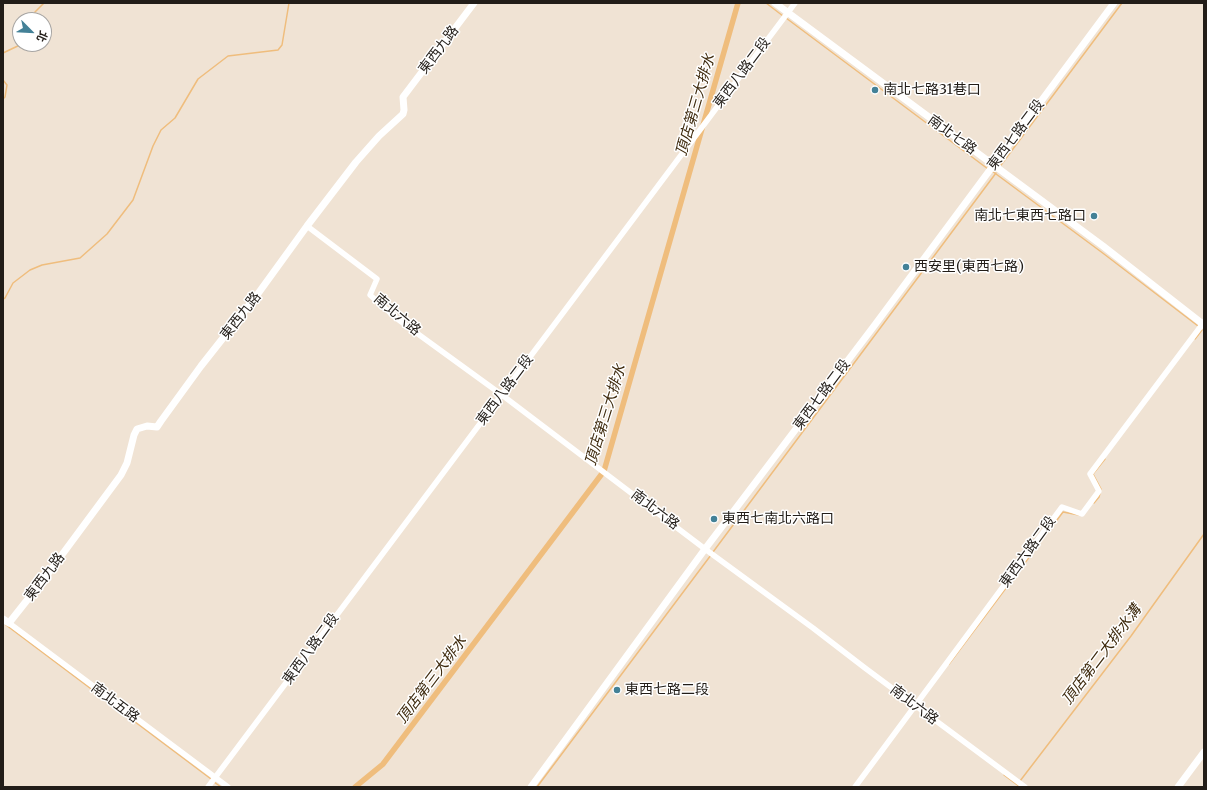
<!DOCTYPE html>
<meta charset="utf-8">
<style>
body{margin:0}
#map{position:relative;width:1207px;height:790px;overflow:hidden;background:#f0e3d4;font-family:Merriweather,"Noto Sans TC",serif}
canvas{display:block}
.frame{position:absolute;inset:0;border:4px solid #221d18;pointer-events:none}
.north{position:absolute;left:12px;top:12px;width:40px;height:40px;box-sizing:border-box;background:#fff;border:1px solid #a7a5a3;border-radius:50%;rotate:114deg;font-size:11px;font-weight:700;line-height:16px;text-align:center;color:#221d18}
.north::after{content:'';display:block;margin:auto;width:14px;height:18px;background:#438197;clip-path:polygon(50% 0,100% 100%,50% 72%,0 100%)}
</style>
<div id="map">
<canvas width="1207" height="790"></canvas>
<div class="frame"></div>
<div class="north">北</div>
</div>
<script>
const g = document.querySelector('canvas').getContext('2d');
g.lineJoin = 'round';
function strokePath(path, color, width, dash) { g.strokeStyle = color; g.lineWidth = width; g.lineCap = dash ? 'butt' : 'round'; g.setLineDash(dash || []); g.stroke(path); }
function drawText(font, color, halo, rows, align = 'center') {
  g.font = font + ' Merriweather,"Noto Sans TC",serif'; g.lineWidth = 3; g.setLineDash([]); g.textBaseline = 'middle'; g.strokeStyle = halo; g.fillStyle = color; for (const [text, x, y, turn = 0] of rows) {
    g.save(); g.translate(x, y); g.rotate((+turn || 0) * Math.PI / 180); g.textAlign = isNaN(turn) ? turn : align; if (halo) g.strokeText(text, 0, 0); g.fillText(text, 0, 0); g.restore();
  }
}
const stream = new Path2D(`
 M766 3 783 16
 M786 18 988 169
 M32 20 35 12 44 3
 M3 53 22 44
 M3 80 7 85 5 97 3 99
 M1001 165 1122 3
 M992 171 1104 254 1198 326
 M3 299 5 298 13 283 30 270 42 265 80 258 107 234 133 200 153 146 161 130 175 118 198 79 228 56 278 50 282 45 289 3
 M1195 339 1202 330
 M1094 503 1099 497 1101 489 1093 474 1105 459
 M713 552 996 173
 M6 625 211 779
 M949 664 1063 512 1079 515
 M1004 775 1020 787
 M1020 781 1131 636 1204 534
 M214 782 221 787
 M537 787 711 555`);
const canal = new Path2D(`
 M355 787 383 764 604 471 738 3`);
const minor = new Path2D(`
 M307 226 377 279 370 295 396 318 502 395 705 549 813 628 865 668 1025 787
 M9 623 228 787
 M208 787 795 3
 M855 787 1062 507 1082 514 1099 491 1090 474 1204 322`);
const tertiary = new Path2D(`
 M775 3 1103 246 1204 325
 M3 619 9 623 47 575 121 475 127 463 134 435 137 429 147 426 157 427 161 421 201 366 257 295 307 226 356 162 379 136 403 114 404 110 403 97 474 3
 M531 787 705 549 874 326 1114 3
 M1178 787 1204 752`);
const markers = [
 [875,90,4,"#438197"],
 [1094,216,4,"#438197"],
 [906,267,4,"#438197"],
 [714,519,4,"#438197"],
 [617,690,4,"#438197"]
];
const streetNames = [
 ["東西九路",439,50,-53],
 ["東西八路二段",742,73,-53],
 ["南北七路",952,135,36],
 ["東西七路二段",1016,135,-53],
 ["南北六路",397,315,40],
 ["東西九路",241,316,-52],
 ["東西八路二段",505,390,-53],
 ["東西七路二段",822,395,-53],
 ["南北六路",655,510,37],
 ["東西六路二段",1028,552,-54],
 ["東西九路",45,577,-53],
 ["東西八路二段",311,649,-54],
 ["南北五路",115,703,37],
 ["南北六路",914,705,37]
];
const poiNames = [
 ["南北七路31巷口",883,90],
 ["南北七東西七路口",1086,216,"right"],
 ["西安里(東西七路)",914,267],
 ["東西七南北六路口",722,519],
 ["東西七路二段",625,690]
];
const waterNames = [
 ["頂店第三大排水",696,105,-74],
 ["頂店第三大排水",606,415,-73],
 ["頂店第二大排水溝",1102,655,-53],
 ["頂店第三大排水",432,680,-53]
];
strokePath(stream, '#efbd7d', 1.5);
strokePath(canal, '#efbd7d', 5.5);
strokePath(minor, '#fff', 5.5);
strokePath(tertiary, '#fff', 7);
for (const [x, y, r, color] of markers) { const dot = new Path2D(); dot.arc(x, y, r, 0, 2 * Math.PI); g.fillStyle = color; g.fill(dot); strokePath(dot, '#fff', 1.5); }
drawText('14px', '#221d18', '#fff', streetNames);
drawText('14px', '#221d18', '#fff', poiNames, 'left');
drawText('italic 15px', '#3e2a0d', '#fff', waterNames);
</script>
